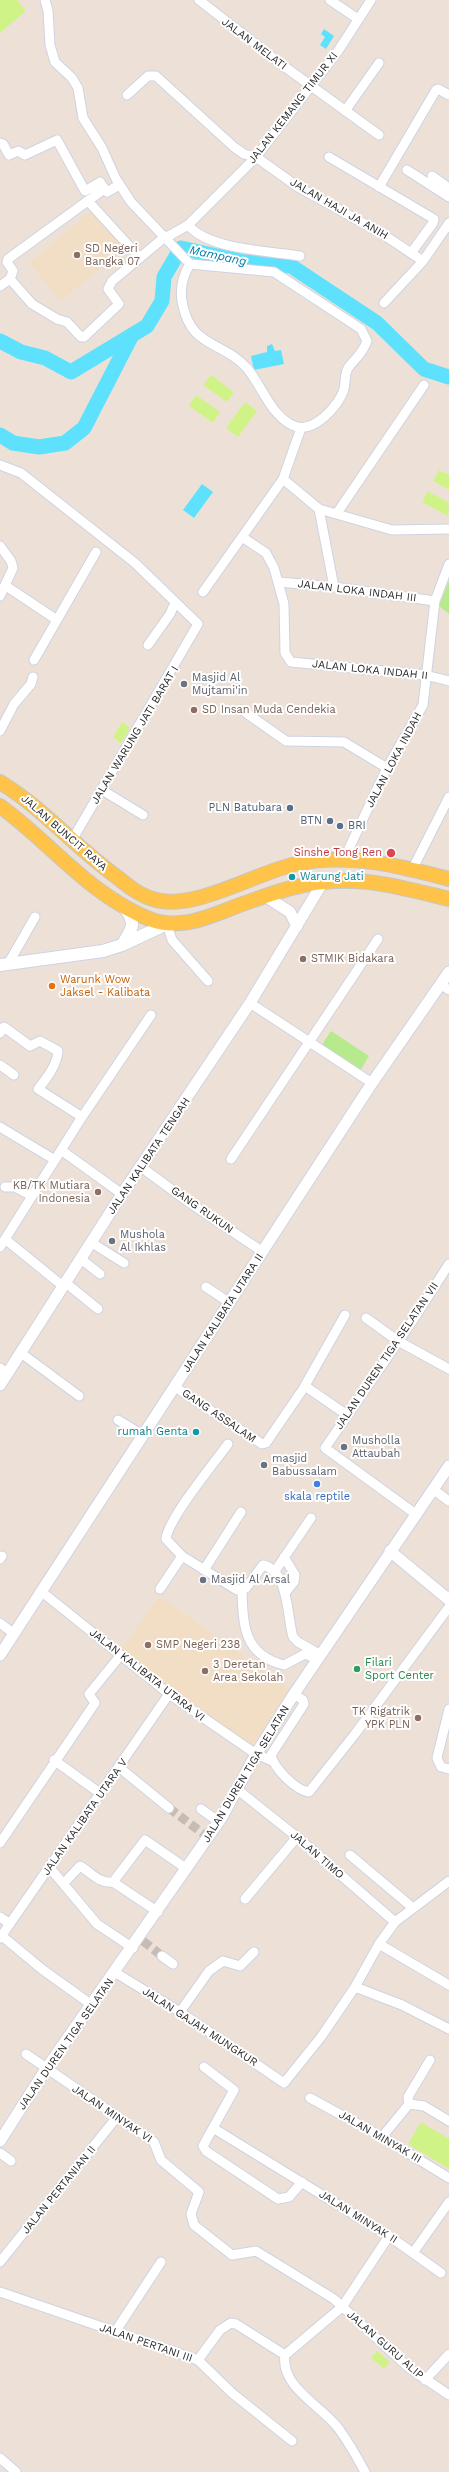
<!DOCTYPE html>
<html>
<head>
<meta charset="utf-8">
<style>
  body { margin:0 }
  canvas { display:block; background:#ede1d7 }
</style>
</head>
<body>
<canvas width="449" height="2472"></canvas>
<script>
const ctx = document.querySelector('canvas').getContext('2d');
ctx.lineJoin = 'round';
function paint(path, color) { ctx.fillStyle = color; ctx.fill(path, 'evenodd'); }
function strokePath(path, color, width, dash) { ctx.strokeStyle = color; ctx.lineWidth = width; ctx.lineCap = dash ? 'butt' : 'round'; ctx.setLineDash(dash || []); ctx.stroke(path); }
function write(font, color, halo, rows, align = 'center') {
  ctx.font = font + ' "Work Sans",sans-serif'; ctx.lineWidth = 4; ctx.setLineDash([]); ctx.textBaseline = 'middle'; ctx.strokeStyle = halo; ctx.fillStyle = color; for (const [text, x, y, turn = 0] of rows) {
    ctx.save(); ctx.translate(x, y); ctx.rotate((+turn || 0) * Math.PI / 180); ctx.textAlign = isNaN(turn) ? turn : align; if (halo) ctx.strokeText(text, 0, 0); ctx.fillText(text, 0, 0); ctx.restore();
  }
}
const education = new Path2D(`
  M93,209L124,248L61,301L29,263Z
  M159,1596L291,1690L252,1747L120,1651Z`);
const green = new Path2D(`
  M449,581V614L439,606Z
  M331,1031L369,1056L360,1071L321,1046Z`);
const pitch = new Path2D(`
  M0,0H17L26,11L0,33Z
  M211,375L234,392L227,402L203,385Z
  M196,395L220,412L213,423L189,406Z
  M245,402L257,411L238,437L226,428Z
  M439,470L449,475V490L433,481Z
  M428,491L449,503L448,516L422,502Z
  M122,722L130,728L121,743L113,737Z
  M421,2122L449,2139V2169L408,2144Z
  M377,2351L390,2362L384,2369L371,2358Z`);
const water = new Path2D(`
  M324,29L334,36L326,49L320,45L325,37L321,34Z
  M272,344L275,351L281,350L284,364L254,370L251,356L267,352V346Z
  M202,484L213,492L194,518L183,510Z`);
const river = new Path2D(`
  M0,341L21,352L45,358L71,372L147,326L162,301L164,277L181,248L244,262H262L291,266L377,323L424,369L449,377
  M0,435L13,443L39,447L65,443L84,428L132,335`);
const minorTunnel = new Path2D(`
  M169,1808L209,1838
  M143,1941L162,1956`);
const minor = new Path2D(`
  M45,0L48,11L50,45L55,62L72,78L78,88L83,118L102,148L116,179L131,202L190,264L274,272L361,329L367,341C362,355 356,357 348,368C344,375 346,382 344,389C339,406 312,436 292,425C270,414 262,386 247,368C222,340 190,349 182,301C180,288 183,275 190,264
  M199,0L285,67L379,135
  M330,0L358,19
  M127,95L148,76H156L234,147L244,154L256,157L298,187L381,233L423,261
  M345,111L379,63
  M0,143L3,144L9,155L18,151L25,155L57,140L85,191L100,182L107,192L119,185
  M329,157L434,219L433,223L414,249
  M407,170L449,197
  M432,176L449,188
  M379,187L436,90L438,89L449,95
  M88,201L140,258
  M188,225C209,250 269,251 300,256
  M167,237L188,225L256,157L338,51L371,0
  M10,279L13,271L7,262L8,259L104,189
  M0,286L10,279L32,304L57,319L67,322L81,337H84L119,304L108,289L112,281L166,236
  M384,303L423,261L449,223
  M0,465L21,473L135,563L198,624L71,842
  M283,479L319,509L392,530L449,529
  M319,509L334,587
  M337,513L424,385
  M242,537L266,553L274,568L284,604L285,653L291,662L425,675L449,681
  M0,546L11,561L13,568L0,596
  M279,582L334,587L435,601
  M6,586L57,620
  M203,592L283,479L301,428
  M148,645L170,614L175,603
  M34,660L96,552
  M242,710L286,741L344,742L387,768
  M0,731L14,704L31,684L33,677
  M102,790L143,815
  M344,859L387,768L423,705L435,601L449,564
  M412,870L449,797
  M167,924L172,940L208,981
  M8,964L35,917
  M441,985L449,990
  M250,1003L372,1083
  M0,1033L4,1027L30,1046L40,1041L58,1051C57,1065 47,1078 38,1089L82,1117
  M0,1065L14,1075
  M0,1127L55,1160
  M61,1150L122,1194
  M231,1159L378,939
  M141,1167L190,1203L263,1252
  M5,1187H15L32,1196
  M5,1239L64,1287
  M92,1243L124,1263
  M0,1247L80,1120L151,1015
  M81,1259L100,1274
  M66,1283L98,1309
  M206,1287L230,1303
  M366,1318L398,1341L449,1369
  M21,1353L79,1396
  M0,1368L7,1374
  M305,1386L347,1415
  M175,1387L262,1444L266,1443L303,1389L345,1315
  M118,1420L143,1435
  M228,1444C214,1463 168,1519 166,1539L182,1556L237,1590L246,1588L263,1565C289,1571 287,1617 293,1637L298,1642L319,1654
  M434,1490L449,1501
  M417,1515L325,1448L413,1320L449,1264
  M284,1557L295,1575L294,1582L285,1593
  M0,1559L2,1556
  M204,1570L241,1512
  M275,1571L311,1518
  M160,1589L182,1556
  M242,1590C243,1626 244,1655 284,1665L305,1654L314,1658
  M42,1592L169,1694L256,1754L272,1761
  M0,1623L14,1634
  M294,1694L303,1700L304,1704L271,1755C274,1768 295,1790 309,1792L355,1734L449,1607
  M449,1709L437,1758L441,1767L449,1769
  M54,1760L101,1794
  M120,1768L169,1808
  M238,1790L297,1837L395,1922
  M201,1809L219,1822
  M0,1843L95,1703L89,1694L120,1656
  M350,1855L413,1908
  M50,1868L97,1924L133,1948
  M113,1882L158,1912
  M64,1883L80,1866C91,1872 99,1884 113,1882L145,1840L187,1869
  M245,1899L297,1837
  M0,1917L10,1924
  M2,1936L43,1970L92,2005
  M0,1938L169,1694
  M379,1944L449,1985
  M162,1956L173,1964
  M116,1973L180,2012L284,2083L321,2037L355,1987L379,1944L395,1922L449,1881
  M355,1987L402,2005L449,2029
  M180,2012L209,1971L223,1961L240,1966L254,1952
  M26,2054L154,2142L161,2160L199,2192L191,2214L194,2225L232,2255L256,2251L334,2299L409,2368L449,2395
  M204,2067L234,2090L203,2146L206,2151L278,2199L289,2197L302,2182
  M310,2098L382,2137L449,2178
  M409,2104L408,2097L430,2060
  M213,2128L389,2236L441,2273
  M382,2137L409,2104L424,2106L449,2121
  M0,2153L11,2161
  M413,2253L449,2202
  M0,2262L117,2117
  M0,2292L198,2360L232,2393L292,2441
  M115,2332L161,2262
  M198,2360L220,2330L231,2323L236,2324L285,2355
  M425,2380L449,2354
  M0,2458L16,2472
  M365,2472C357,2457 349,2443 339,2429C322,2406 280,2387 285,2355L342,2307L389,2236`);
const tertiary = new Path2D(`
  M265,896L290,912L297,926
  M0,1385L122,1194L250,1003L323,882
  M390,1551L449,1600
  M0,1655L372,1083L449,972
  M0,2141L46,2069L222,1817L256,1754L294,1694L449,1466`);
const secondary = new Path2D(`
  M122,945C133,928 137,922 123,906
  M0,965L103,951L122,945L167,924`);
const primary = new Path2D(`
  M0,782C43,808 76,848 117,877C128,886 139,895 153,899C193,913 257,871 300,863C351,853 400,866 449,879
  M0,806C51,843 91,897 152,920C185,932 220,911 251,901C274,893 299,884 324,882C367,877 408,889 449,899`);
const markers = [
  [77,255,4,"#8d6e63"],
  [184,684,4,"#6b7280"],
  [194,710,4,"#8d6e63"],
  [290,808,4,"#5c6f8a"],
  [330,821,4,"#5c6f8a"],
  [340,826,4,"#5c6f8a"],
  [391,853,5,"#e0444e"],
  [292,877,4,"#0f9aa8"],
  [303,959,4,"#8d6e63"],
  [52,986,4,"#e8710a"],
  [98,1192,4,"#8d6e63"],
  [112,1241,4,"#6b7280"],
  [196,1432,4,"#0f9aa8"],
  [344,1447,4,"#6b7280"],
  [264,1465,4,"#6b7280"],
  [317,1484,4,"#3f7fe0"],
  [203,1580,4,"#6b7280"],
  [148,1645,4,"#8d6e63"],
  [357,1669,4,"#2e9e5b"],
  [205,1671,4,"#8d6e63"],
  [418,1718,4,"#8d6e63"]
];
const streetNames = [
  ["JALAN MELATI",254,44,37],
  ["JALAN KEMANG TIMUR XI",293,108,-52],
  ["JALAN HAJI JA ANIH",339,209,30],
  ["JALAN LOKA INDAH III",357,591,7],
  ["JALAN LOKA INDAH II",370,670,6],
  ["JALAN WARUNG JATI BARAT I",135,735,-59],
  ["JALAN LOKA INDAH",394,760,-62],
  ["JALAN BUNCIT RAYA",64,833,41],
  ["JALAN KALIBATA TENGAH",149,1156,-56],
  ["GANG RUKUN",202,1210,35],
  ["JALAN KALIBATA UTARA II",223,1313,-57],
  ["JALAN DUREN TIGA SELATAN VII",387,1356,-56],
  ["GANG ASSALAM",219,1416,34],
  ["JALAN KALIBATA UTARA VI",147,1675,38],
  ["JALAN DUREN TIGA SELATAN",246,1774,-59],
  ["JALAN KALIBATA UTARA V",85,1817,-55],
  ["JALAN TIMO",317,1855,41],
  ["JALAN GAJAH MUNGKUR",200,2027,33],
  ["JALAN DUREN TIGA SELATAN",66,2044,-55],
  ["JALAN MINYAK VI",112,2114,34],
  ["JALAN MINYAK III",380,2137,30],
  ["JALAN PERTANIAN II",59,2190,-51],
  ["JALAN MINYAK II",358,2217,32],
  ["JALAN PERTANI III",146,2343,19],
  ["JALAN GURU ALIP",385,2345,41]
];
const educationNames = [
  ["SD Negeri",85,249],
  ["Bangka 07",85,262],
  ["SD Insan Muda Cendekia",202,710],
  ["STMIK Bidakara",311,959],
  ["KB/TK Mutiara",90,1186,"right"],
  ["Indonesia",90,1199,"right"],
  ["SMP Negeri 238",156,1645],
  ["3 Deretan",213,1665],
  ["Area Sekolah",213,1678],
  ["TK Rigatrik",410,1712,"right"],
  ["YPK PLN",410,1725,"right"]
];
const worshipNames = [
  ["Masjid Al",192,678],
  ["Mujtami'in",192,691],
  ["Mushola",120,1235],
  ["Al Ikhlas",120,1248],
  ["Musholla",352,1441],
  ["Attaubah",352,1454],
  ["masjid",272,1459],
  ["Babussalam",272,1472],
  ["Masjid Al Arsal",211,1580]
];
const serviceNames = [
  ["PLN Batubara",282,808],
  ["BTN",322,821],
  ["BRI",348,826,"left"]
];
const healthNames = [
  ["Sinshe Tong Ren",382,853]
];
const cultureNames = [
  ["Warung Jati",300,877],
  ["rumah Genta",188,1432,"right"]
];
const foodNames = [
  ["Warunk Wow",60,980],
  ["Jaksel - Kalibata",60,993]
];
const shopNames = [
  ["skala reptile",317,1497]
];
const leisureNames = [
  ["Filari",365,1663],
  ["Sport Center",365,1676]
];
const waterNames = [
  ["Mampang",218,256,12]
];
paint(education, '#f1dec4');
paint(green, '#b6ea8d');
paint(pitch, '#d0f387');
paint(water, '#5de1fc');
strokePath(river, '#5de1fc', 15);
strokePath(minorTunnel, '#c6bcb4', 9, [9, 4.5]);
strokePath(minor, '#cdd3e3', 11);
strokePath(tertiary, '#cdd3e3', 13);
strokePath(secondary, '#cdd3e3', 14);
strokePath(primary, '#c7c7c7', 16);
strokePath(minor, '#fff', 9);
strokePath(tertiary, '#fff', 11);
strokePath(secondary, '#fff', 12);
strokePath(primary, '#ffc34a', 14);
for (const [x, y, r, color] of markers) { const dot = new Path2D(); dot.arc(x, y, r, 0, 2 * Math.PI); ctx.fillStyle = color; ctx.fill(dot); strokePath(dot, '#fff', 1.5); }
write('11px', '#282828', '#fff', streetNames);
write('11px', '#785e54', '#fff', educationNames, 'left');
write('11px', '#5b616d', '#fff', worshipNames, 'left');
write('11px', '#4e5e75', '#fff', serviceNames, 'right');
write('11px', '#be3a42', '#fff', healthNames, 'right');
write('11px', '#0d838f', '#fff', cultureNames, 'left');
write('11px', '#c56008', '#fff', foodNames, 'left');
write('11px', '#366cbe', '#fff', shopNames);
write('11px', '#27864d', '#fff', leisureNames, 'left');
write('italic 12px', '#007ca4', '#fff', waterNames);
</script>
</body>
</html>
